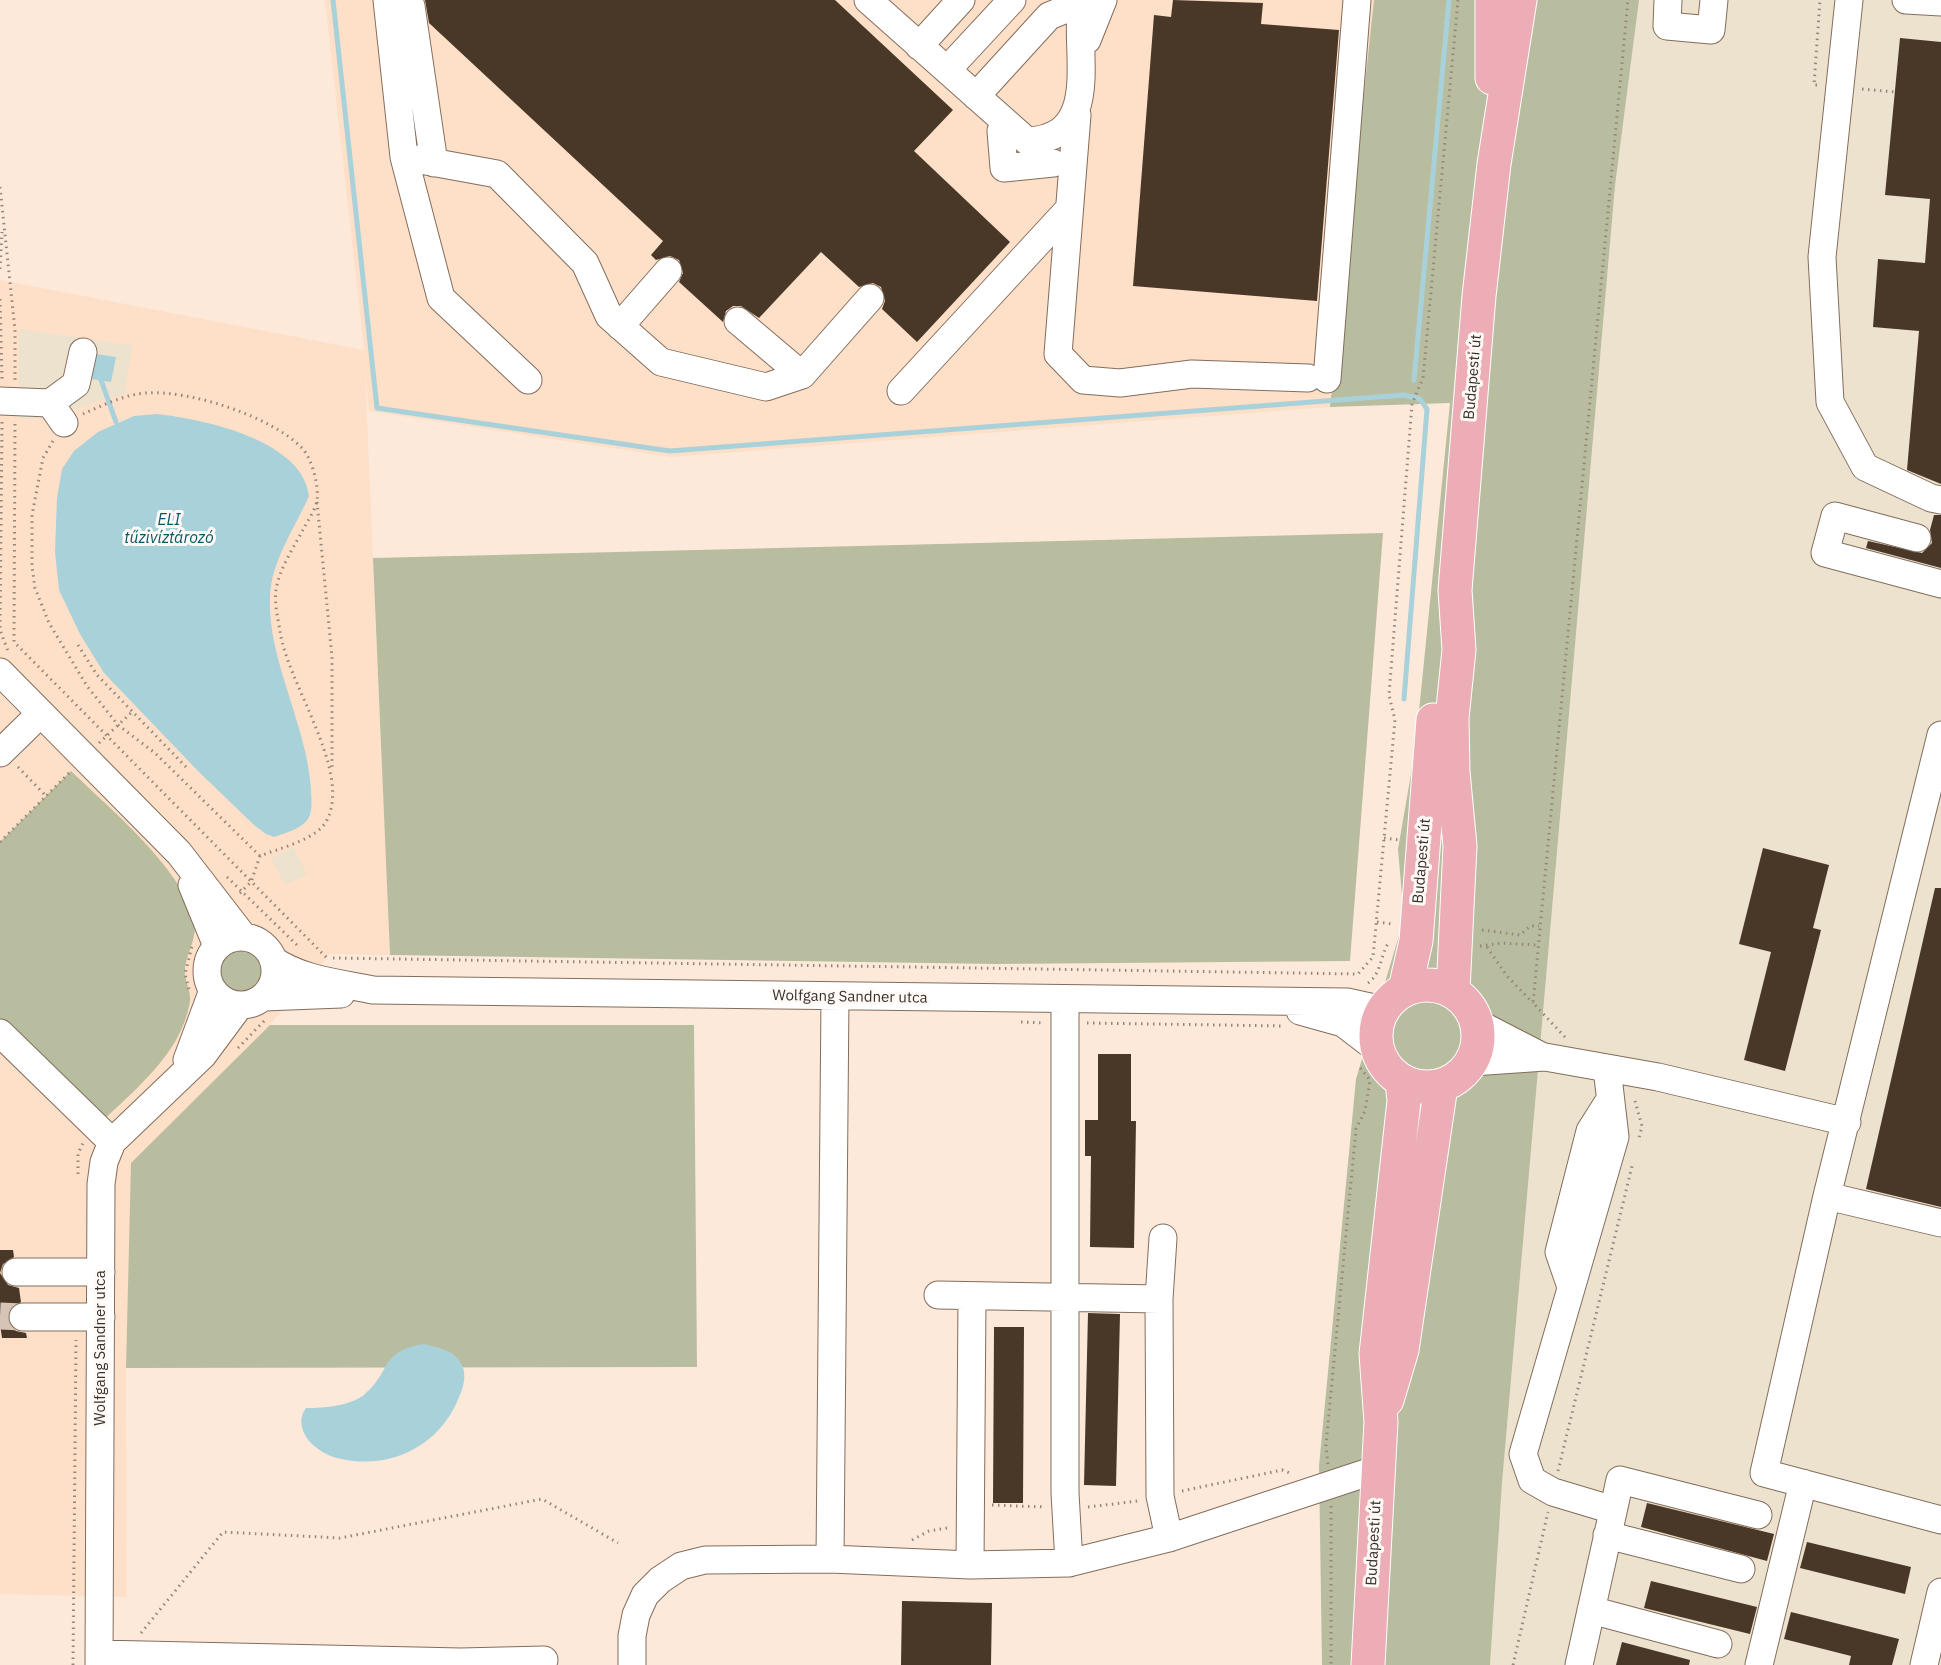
<!DOCTYPE html>
<html>
<head>
<meta charset="utf-8">
<style>
  body { margin:0 }
  canvas { display:block; background:#fde9da }
</style>
</head>
<body>
<canvas width="1941" height="1665"></canvas>
<script>
const ctx = document.querySelector('canvas').getContext('2d');
ctx.lineJoin = 'round';
function paint(path, color) { ctx.fillStyle = color; ctx.fill(path, 'evenodd'); }
function strokePath(path, color, width, dash) { ctx.strokeStyle = color; ctx.lineWidth = width; ctx.lineCap = dash ? 'butt' : 'round'; ctx.setLineDash(dash || []); ctx.stroke(path); }
function write(font, color, halo, rows, align = 'center') {
  ctx.font = font + ' "IBM Plex Sans",sans-serif'; ctx.lineWidth = 6; ctx.setLineDash([]); ctx.textBaseline = 'middle'; ctx.strokeStyle = halo; ctx.fillStyle = color; for (const [text, x, y, turn = 0] of rows) {
    ctx.save(); ctx.translate(x, y); ctx.rotate((+turn || 0) * Math.PI / 180); ctx.textAlign = isNaN(turn) ? turn : align; if (halo) ctx.strokeText(text, 0, 0); ctx.fillText(text, 0, 0); ctx.restore();
  }
}
const built = new Path2D(`
  M325,0H1374L1330,407L671,457L369,411L365,371L390,955L330,954L270,1025L132,1163L126,1368L127,1597L0,1594V280L364,350Z`);
const industrial = new Path2D(`
  M1639,0H1941V1665H1490L1502,1483L1615,186Z
  M19,329L132,345L125,394L97,401L49,419H18Z
  M293,847L307,875L285,885L271,858Z`);
const green = new Path2D(`
  M1374,0H1639L1615,186L1502,1483L1490,1665H1322L1319,1466L1356,1079L1404,919L1398,849L1415,751L1450,403L1330,407Z
  M1383,533L1350,961L996,964L390,955L373,558Z
  M71,771C108,807 185,871 194,921C198,941 184,955 185,974C186,983 191,992 190,1001C182,1054 132,1092 96,1127L0,1033V842Z
  M219 972a21 21 0 1 1 42 0a21 21 0 1 1-42 0Z
  M270,1025H694L697,1367L126,1368L131,1163Z`);
const water = new Path2D(`
  M96,354L116,357L111,382L91,379Z
  M157,414C203,419 303,440 309,496C295,528 271,561 270,597C267,659 307,725 311,789C311,798 313,809 309,817C304,828 286,833 274,837L266,834L254,825L197,770L104,673L80,634L59,590L55,552L57,498L62,469L74,451L98,432L134,416Z
  M423,1344C435,1347 451,1349 459,1360C467,1371 465,1383 460,1395C443,1440 401,1466 353,1461C335,1459 321,1454 309,1441C301,1431 298,1418 306,1408C324,1408 351,1406 365,1394C392,1371 379,1352 423,1344Z`);
const stream = new Path2D(`
  M333,0L377,408L670,451L1404,395L1420,399L1427,409L1404,699
  M101,380L116,422
  M1414,380L1449,0`);
const building = new Path2D(`
  M425,0H835L953,110L914,151L1010,242L917,342L882,309L885,301L881,287L873,283L859,287L821,252L759,318L741,306H733L726,311L723,322L679,282L683,273L679,260L670,256L656,260L651,255L663,241L429,23Z
  M1173,0L1263,3L1261,24L1339,30L1317,301L1133,286L1154,15L1171,17Z
  M1900,38L1941,42V484L1907,470L1919,331L1873,327L1878,259L1925,263L1930,199L1885,195Z
  M1934,515H1941V568L1866,548L1868,541L1922,553L1932,543L1930,530Z
  M1763,848L1829,865L1813,928L1821,930L1785,1071L1744,1060L1771,952L1739,944Z
  M1935,888H1941V1207L1866,1189Z
  M1098,1054H1131V1121H1136L1134,1248L1090,1247L1091,1156H1085V1120H1098Z
  M0,1250H13L14,1257L3,1264L0,1273L8,1285L19,1288L21,1302L9,1310V1324L16,1331L26,1333L27,1338H2L0,1324Z
  M1088,1313L1120,1314L1116,1486L1084,1485Z
  M994,1327H1024L1023,1503H993Z
  M1647,1503L1774,1534L1767,1561L1641,1527Z
  M1807,1542L1911,1567L1905,1594L1800,1568Z
  M1651,1581L1757,1607L1750,1634L1644,1608Z
  M902,1601L992,1603L991,1665H901Z
  M1791,1612L1899,1639L1892,1665H1849L1851,1656L1784,1639Z
  M1622,1642L1690,1660L1689,1665H1616Z`);
const minorTunnel = new Path2D(`
  M0,1316L23,1317`);
const path = new Path2D(`
  M1817,85H1814L1820,0
  M1862,89L1895,92
  M0,187L15,330V381
  M0,269L2,232
  M0,299L2,379
  M83,414C103,405 126,394 147,393C191,390 272,417 302,448C312,459 319,485 317,500C316,509 308,520 304,528C294,547 279,569 276,590C274,602 278,619 280,631C287,683 352,771 327,820C317,840 279,848 260,856L251,882L238,895
  M2,422L0,630L8,651
  M15,424L14,642L327,958
  M53,441L43,458L32,515V566L35,588L49,623L87,686L118,725L155,753L260,856
  M317,502L332,657V771
  M78,645L97,675L187,768
  M99,743L132,712
  M18,767L46,796
  M1384,838L1400,840
  M0,842L69,773
  M227,877L300,948
  M1377,922L1393,924
  M1482,930L1520,935L1530,926H1539
  M1480,946L1502,943L1537,945
  M1487,947L1507,976L1533,1003
  M333,958L1358,974L1373,957L1395,720L1389,695L1412,404L1423,378L1458,0
  M1368,983C1382,973 1380,955 1389,942
  M189,989L185,974L192,946
  M1021,1022L1044,1023
  M1087,1023L1284,1026
  M1565,1037L1533,1003L1628,0
  M238,1048L265,1020
  M1635,1101L1642,1126L1639,1138
  M78,1174V1154L83,1143
  M1328,1464L1326,1445L1356,1129L1365,1111L1370,1080L1358,1065
  M1558,1471L1633,1162
  M1182,1491L1282,1470L1292,1474
  M992,1505L1045,1507
  M1331,1506V1665
  M1088,1507L1138,1501
  M912,1540L929,1531L947,1528
  M141,1633L223,1532L340,1538L542,1499L618,1543
  M73,1665L76,1340
  M1513,1665L1548,1512`);
const minor = new Path2D(`
  M387,0L404,157L441,298L528,380
  M868,0L1027,141C1105,138 1073,50 1082,0
  M1668,0L1667,26L1711,30L1714,0
  M1849,0L1822,257L1830,402L1865,467L1931,498L1941,500
  M1906,0L1941,2
  M411,6L434,163
  M1087,40L1103,0
  M919,46L961,0
  M947,70L1012,0
  M976,96L1049,16L1081,3
  M1077,115L1058,354L1083,380L1120,383L1192,374L1308,378
  M1007,124L1001,131L1004,168L1053,163
  M404,157L497,174L585,263L609,316L661,362L766,387L802,375L870,298
  M738,321L802,375
  M620,326L668,271
  M1327,379L1357,0
  M901,391L1069,209
  M0,401L50,403L64,423
  M50,403L76,384L83,352
  M1917,538L1835,516L1825,553L1941,584
  M0,672L179,853L243,936
  M1941,735L1827,1196L1764,1473L1941,1520
  M0,753L40,714
  M192,885L217,946
  M207 971a34 34 0 1 1 68 0a34 34 0 1 1-68 0Z
  M273,960C302,980 340,983 373,990L1347,1002L1383,1010
  M264,997L341,994
  M1065,1000V1493L1069,1563
  M1300,1011L1343,1023L1377,1049
  M1477,1023L1543,1057
  M0,1033L112,1142
  M187,1060L213,990
  M1472,1062L1545,1057L1658,1077L1847,1122
  M1607,1068L1615,1137L1523,1454L1532,1480L1553,1492L1613,1510
  M1827,1196L1941,1223
  M1163,1238L1159,1299L1160,1496L1169,1538
  M16,1272H101
  M1571,1287L1559,1252L1590,1131L1609,1101
  M938,1295L1159,1299
  M23,1317H101
  M1607,1535L1741,1569
  M830,1559L835,997
  M970,1565L972,1297
  M1591,1610L1718,1644
  M99,1654L461,1662L544,1660
  M99,1665L101,1184L104,1162L112,1142L203,1055L240,1005
  M632,1665V1636L636,1615L645,1595L660,1580L681,1566L705,1560L830,1559L970,1565L1069,1563L1169,1538L1378,1469
  M1579,1665L1620,1480L1758,1515
  M1759,1665L1803,1483
  M1924,1665L1941,1592`);
const major = new Path2D(`
  M1492,0V78
  M1376 1036a51 51 0 1 1 102 0a51 51 0 1 1-102 0Z
  M1405,989L1416,941L1433,720
  M1453,991L1460,846L1453,772L1452,718L1459,650L1455,590L1479,296L1494,164L1520,0
  M1387,1400L1402,1350L1441,1086
  M1368,1665L1381,1422L1376,1354L1404,1101L1402,1081`);
const streetNames = [
  ["Budapesti út",1473,377,-85],
  ["Budapesti út",1422,861,-85],
  ["Wolfgang Sandner utca",850,997,1],
  ["Wolfgang Sandner utca",101,1348,-90],
  ["Budapesti út",1374,1543,-87]
];
const waterNames = [
  ["ELI",169,520],
  ["tűzivíztározó",169,538]
];
paint(built, '#fedfc7');
paint(industrial, '#ede2ce');
paint(green, '#b9bd9f');
paint(water, '#a9d1da');
strokePath(stream, '#a9d1da', 5);
paint(building, '#493727');
strokePath(minorTunnel, '#d6c4b6', 27, [27, 14]);
strokePath(minor, '#836d5d', 29);
strokePath(major, '#fff', 35);
strokePath(path, '#94867b', 3, [1.5, 4.5]);
strokePath(minor, '#fff', 27);
strokePath(major, '#ecadb7', 33);
write('15px', '#382f28', '#fffaf6', streetNames);
write('italic 16px', '#025866', '#fffaf6', waterNames);
</script>
</body>
</html>
